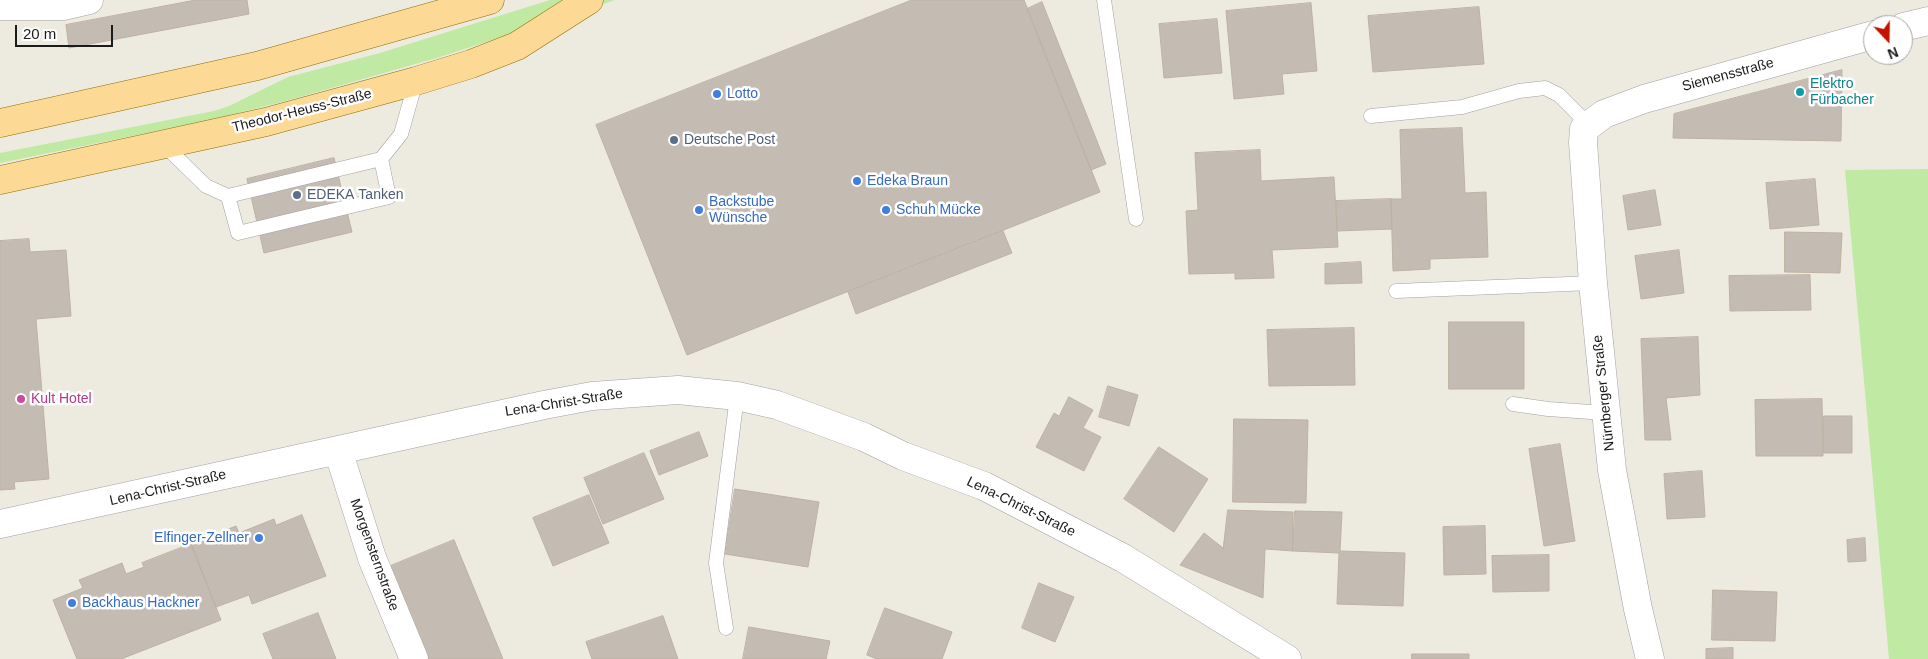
<!DOCTYPE html>
<html>
<head>
<meta charset="utf-8">
<style>
  body { margin:0 }
  #map { position:relative; width:1928px; height:659px; overflow:hidden; background:#edeae0; font-family:Arial,sans-serif }
  canvas { display:block }
  .north { position:absolute; left:1863px; top:15px; width:50px; height:50px; box-sizing:border-box; background:#fff; border:1px solid #a4a4a4; border-radius:50%; rotate:159deg; font-size:14px; font-weight:700; line-height:20px; text-align:center; color:#1b1b1b }
  .north::after { content:''; display:block; margin:auto; width:18px; height:22px; background:#c51200; clip-path:polygon(50% 0,100% 100%,50% 72%,0 100%) }
  .scale { position:absolute; left:15px; top:25px; width:98px; height:22px; box-sizing:border-box; border:2px solid #1b1b1b; border-top:0; padding-left:6px; font-size:15px; line-height:18px; white-space:nowrap; color:#1b1b1b; -webkit-text-stroke:4px #fff; paint-order:stroke }
</style>
</head>
<body>
<div id="map">
<canvas width="1928" height="659"></canvas>
<div class="north">N</div>
<div class="scale">20 m</div>
</div>
<script>
const ctx = document.querySelector('canvas').getContext('2d');
ctx.lineJoin = 'round';
function paint(path, color) { ctx.fillStyle = color; ctx.fill(path, 'evenodd'); }
function strokePath(path, color, width, dash) { ctx.strokeStyle = color; ctx.lineWidth = width; ctx.lineCap = dash ? 'butt' : 'round'; ctx.setLineDash(dash || []); ctx.stroke(path); }
function write(font, color, halo, rows, align = 'center') {
  ctx.font = font + ' Arial,sans-serif'; ctx.lineWidth = 5; ctx.setLineDash([]); ctx.textBaseline = 'middle'; ctx.strokeStyle = halo; ctx.fillStyle = color; for (const [text, x, y, turn = 0] of rows) {
    ctx.save(); ctx.translate(x, y); ctx.rotate((+turn || 0) * Math.PI / 180); ctx.textAlign = isNaN(turn) ? turn : align; if (halo) ctx.strokeText(text, 0, 0); ctx.fillText(text, 0, 0); ctx.restore();
  }
}
const grass = new Path2D(`
  M550,0H615L440,57L293,99L215,119L0,163V153L214,111L229,106L288,77L380,53Z
  M1928,169V659H1889L1845,170Z`);
const building = new Path2D(`
  M196,0H247L249,14L69,48L66,25Z
  M912,0H1024L1100,192L687,355L596,125Z
  M1042,2L1106,164L1091,170L1027,9Z
  M1311,3L1317,71L1282,74L1284,94L1234,99L1226,11Z
  M1479,7L1484,64L1373,72L1368,16Z
  M1217,19L1222,73L1164,78L1159,24Z
  M1842,70L1841,141L1673,138L1674,114Z
  M1462,128L1465,193L1486,192L1488,257L1430,259V269L1393,271L1391,199H1402L1400,130Z
  M1260,150L1261,181L1334,177L1338,247L1272,250L1274,278L1235,279V273L1189,274L1186,211L1198,210L1195,153Z
  M334,158L352,232L264,253L247,179Z
  M1815,179L1819,225L1770,229L1766,183Z
  M1655,190L1661,225L1628,230L1623,196Z
  M1391,199L1392,229L1337,231L1336,201Z
  M1003,231L1012,253L856,314L848,292Z
  M1785,232L1842,233L1840,273L1785,272Z
  M29,239L30,252L66,250L71,316L36,319L49,479L14,482L15,489L0,490V241Z
  M1679,250L1684,293L1641,299L1635,256Z
  M1361,262L1362,283L1325,284V264Z
  M1810,275L1811,310L1730,311L1729,276Z
  M1449,322H1524V389H1449Z
  M1354,328L1355,385L1269,386L1267,330Z
  M1698,337L1700,395L1666,398L1671,440H1645L1641,339Z
  M1108,386L1138,395L1129,426L1099,417Z
  M1069,397L1093,410L1083,428L1101,437L1084,471L1036,447L1054,413L1059,416Z
  M1822,399L1823,456H1756L1755,400Z
  M1824,416H1852V453H1824Z
  M1234,419L1308,420L1306,503L1233,502Z
  M699,432L708,456L659,475L650,451Z
  M1560,444L1575,541L1544,546L1529,449Z
  M1159,447L1208,479L1174,532L1124,499Z
  M644,453L664,499L603,524L584,478Z
  M1702,471L1705,517L1667,519L1664,474Z
  M735,489L819,502L808,567L725,554Z
  M589,495L609,543L553,566L533,518Z
  M1228,510L1293,512V551L1265,549L1263,598L1180,565L1204,533L1223,548Z
  M1295,511L1342,512L1340,551L1405,553L1403,606L1337,604L1339,553L1293,551Z
  M302,515L326,576L252,604L249,595L216,607L191,544L236,526L239,533L274,519L276,525Z
  M1485,526L1486,574L1444,575L1443,527Z
  M1865,538L1866,561L1848,562L1847,540Z
  M454,540L503,659H426L388,567Z
  M191,544L221,620L121,659H77L53,600L83,588L79,580L122,563L126,574L144,567L142,563Z
  M1549,555V591L1493,592L1492,556Z
  M1039,583L1074,597L1055,642L1022,628Z
  M1713,590L1777,592L1775,641L1712,640Z
  M885,608L952,632L942,659H877L867,655Z
  M318,613L336,659H273L263,634Z
  M663,616L678,659H592L586,642Z
  M749,627L830,641L826,659H743Z
  M1733,648V659H1706V649Z
  M1412,654H1469V659H1412Z`);
const lane = new Path2D(`
  M1104,0L1136,219
  M1371,116L1462,107L1519,91L1545,88L1559,95L1588,124
  M164,145L206,186L228,196L381,159L401,134L416,81
  M228,196L238,233L389,197L381,159
  M1396,291L1593,283
  M1513,404L1548,409L1605,413
  M726,628L716,563L737,396`);
const street = new Path2D(`
  M0,6H63L89,0
  M1903,27L1928,21
  M338,450L372,558L414,659
  M0,524L544,405L592,396L678,390L737,396L777,405L864,437L903,456L984,486L1123,558L1287,659
  M1650,659L1638,609L1612,470L1593,283L1583,142L1584,129L1604,114L1644,99L1873,35`);
const primary = new Path2D(`
  M0,123L257,66L490,0
  M0,180L266,122L416,81L471,64L517,46L589,0`);
const markers = [
  [1800,92,5,"#0f9aa8"],
  [717,94,5,"#3f7fe0"],
  [674,140,5,"#5c6f8a"],
  [857,181,5,"#3f7fe0"],
  [297,195,5,"#5c6f8a"],
  [699,210,5,"#3f7fe0"],
  [886,210,5,"#3f7fe0"],
  [21,399,5,"#d1479c"],
  [259,538,5,"#3f7fe0"],
  [72,603,5,"#3f7fe0"]
];
const streetNames = [
  ["Siemensstraße",1728,75,-15],
  ["Theodor-Heuss-Straße",302,111,-14],
  ["Nürnberger Straße",1604,393,-96],
  ["Lena-Christ-Straße",564,403,-9],
  ["Lena-Christ-Straße",168,488,-13],
  ["Lena-Christ-Straße",1021,507,26],
  ["Morgensternstraße",374,555,70]
];
const cultureNames = [
  ["Elektro",1810,84],
  ["Fürbacher",1810,100]
];
const shopNames = [
  ["Lotto",727,94],
  ["Edeka Braun",867,181],
  ["Backstube",709,202],
  ["Wünsche",709,218],
  ["Schuh Mücke",896,210],
  ["Elfinger-Zellner",249,538,"right"],
  ["Backhaus Hackner",82,603]
];
const serviceNames = [
  ["Deutsche Post",684,140],
  ["EDEKA Tanken",307,195]
];
const hotelNames = [
  ["Kult Hotel",31,399]
];
paint(grass, '#c0e9a4');
paint(building, '#c4bcb3');
strokePath(building, '#beb1a2', 1);
strokePath(lane, '#a2a2a2', 15);
strokePath(street, '#a2a2a2', 29);
strokePath(primary, '#916e00', 29);
strokePath(lane, '#fff', 14);
strokePath(street, '#fff', 28);
strokePath(primary, '#fcd995', 28);
for (const [x, y, r, color] of markers) { const dot = new Path2D(); dot.arc(x, y, r, 0, 2 * Math.PI); ctx.fillStyle = color; ctx.fill(dot); strokePath(dot, '#fff', 2); }
write('14px', '#1b1b1b', '#fff', streetNames);
write('14px', '#0d838f', '#fff', cultureNames, 'left');
write('14px', '#366cbe', '#fff', shopNames, 'left');
write('14px', '#4e5e75', '#fff', serviceNames, 'left');
write('14px', '#b23c85', '#fff', hotelNames, 'left');
</script>
</body>
</html>
